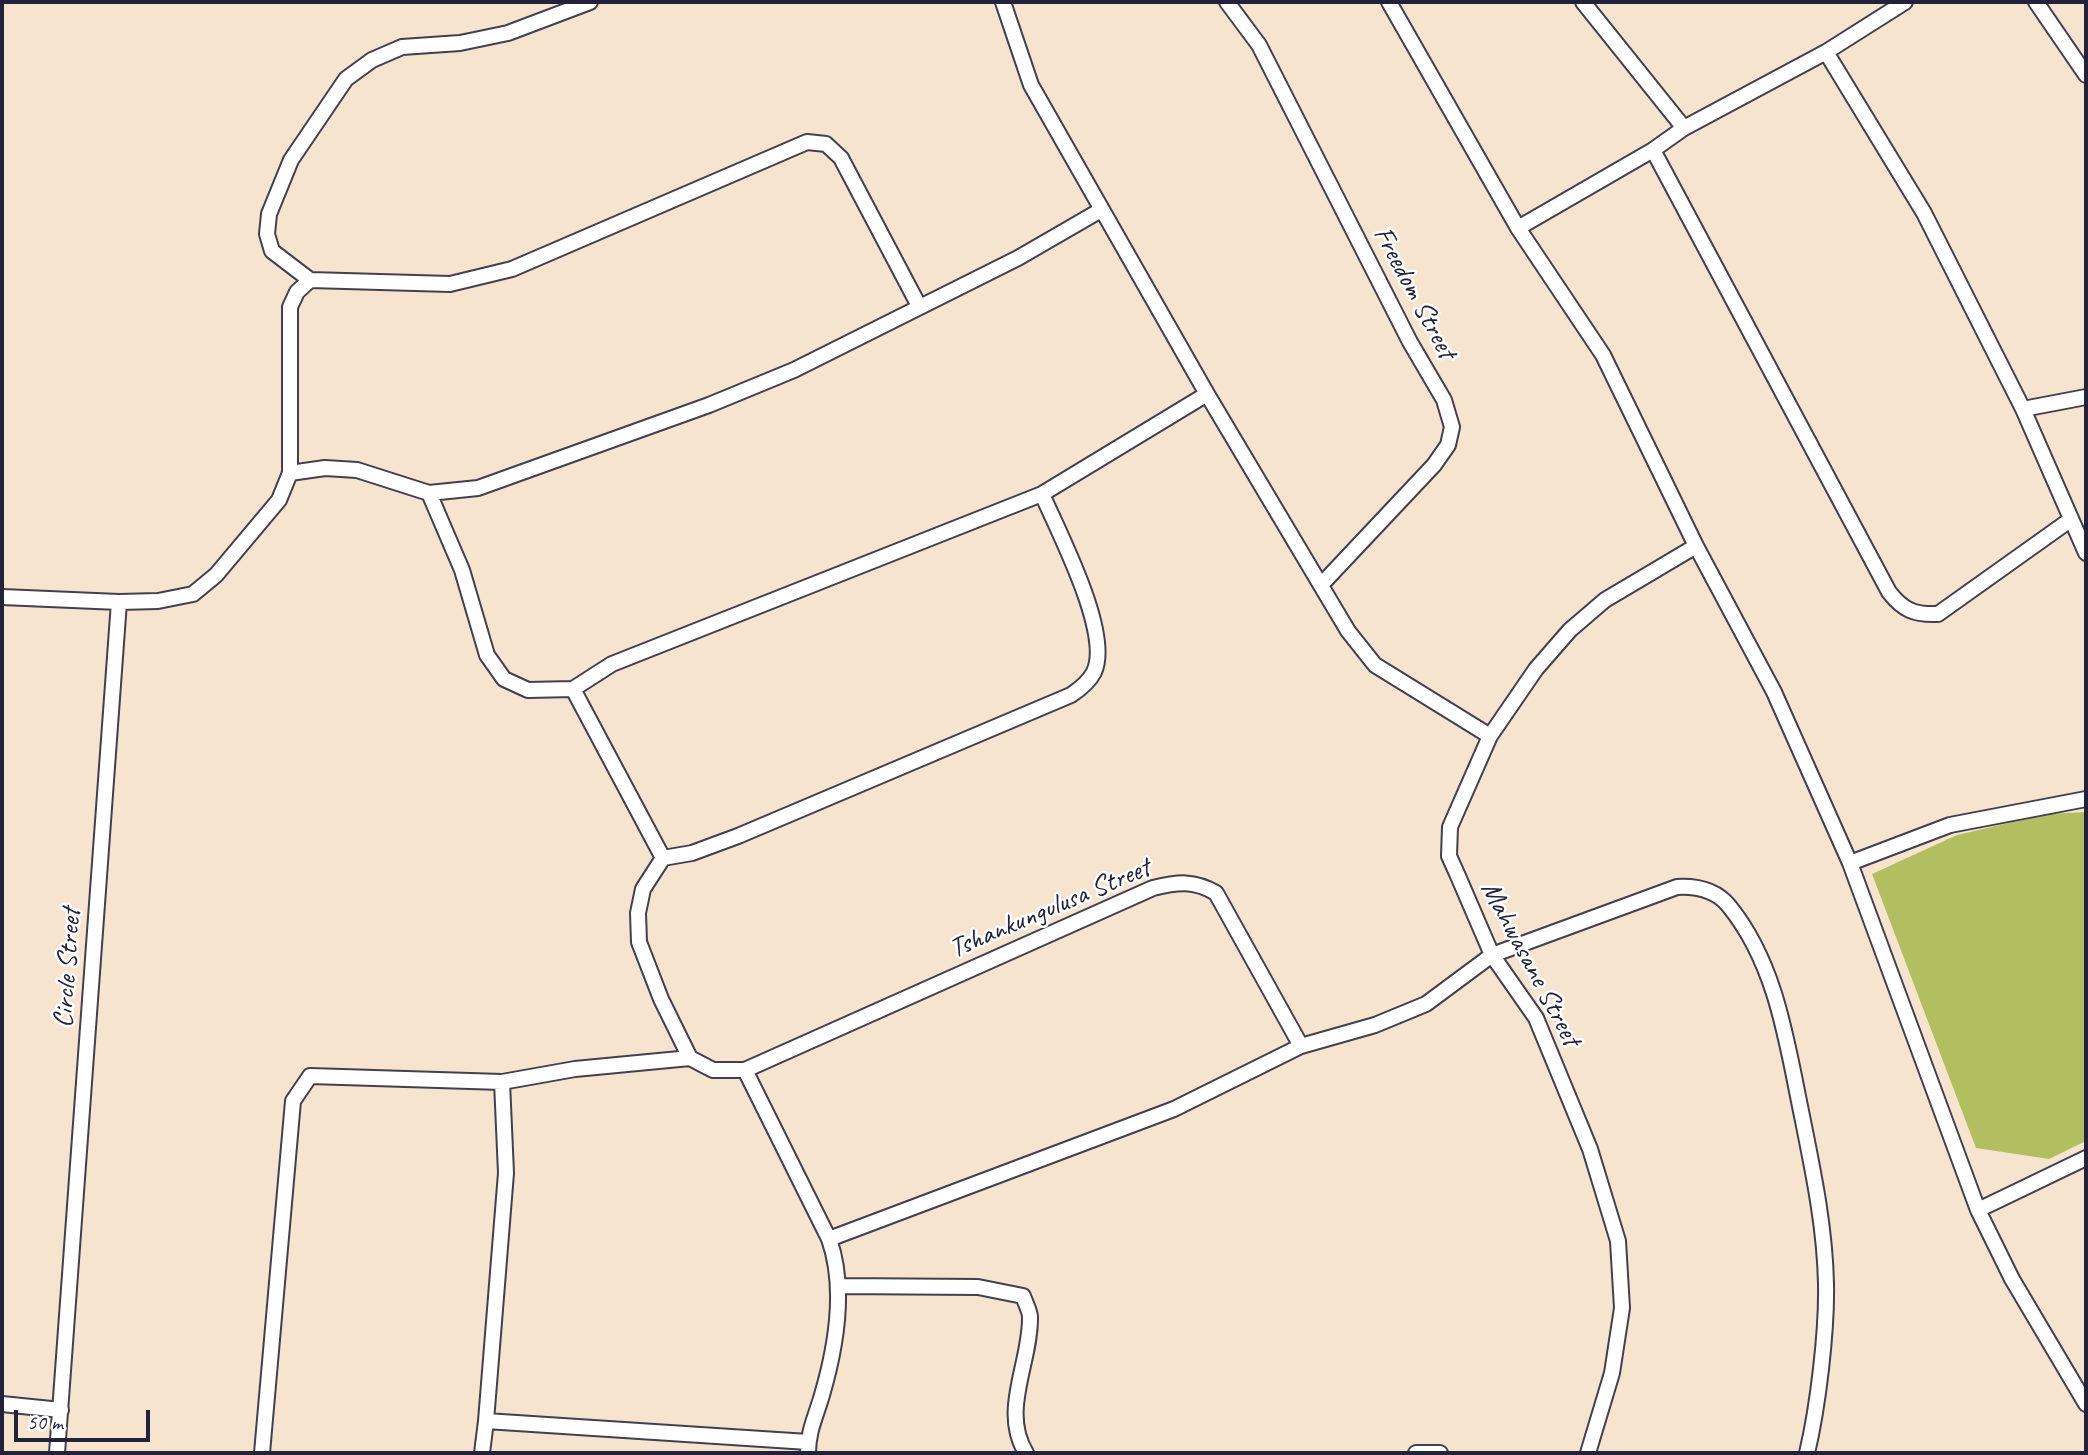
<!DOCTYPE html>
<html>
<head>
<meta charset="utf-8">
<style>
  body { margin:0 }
  #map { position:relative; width:2088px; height:1455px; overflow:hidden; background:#f7e4ce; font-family:Caveat,sans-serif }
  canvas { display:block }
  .frame { position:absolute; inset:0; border:4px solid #22223b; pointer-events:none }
  .scale { position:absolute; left:14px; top:1410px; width:136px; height:32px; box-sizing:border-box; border:4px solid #22223b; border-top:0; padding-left:9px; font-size:21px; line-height:24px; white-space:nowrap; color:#22223b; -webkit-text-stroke:5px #fff; paint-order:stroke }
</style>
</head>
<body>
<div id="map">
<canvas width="2088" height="1455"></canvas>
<div class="frame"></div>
<div class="scale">50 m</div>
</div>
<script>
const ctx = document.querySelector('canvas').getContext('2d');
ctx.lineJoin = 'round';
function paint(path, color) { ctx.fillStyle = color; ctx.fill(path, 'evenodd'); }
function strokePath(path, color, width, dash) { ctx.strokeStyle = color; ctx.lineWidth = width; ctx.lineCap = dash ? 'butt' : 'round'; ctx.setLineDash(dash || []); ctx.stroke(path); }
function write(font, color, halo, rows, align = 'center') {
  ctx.font = font + ' Caveat,sans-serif'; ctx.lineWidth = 5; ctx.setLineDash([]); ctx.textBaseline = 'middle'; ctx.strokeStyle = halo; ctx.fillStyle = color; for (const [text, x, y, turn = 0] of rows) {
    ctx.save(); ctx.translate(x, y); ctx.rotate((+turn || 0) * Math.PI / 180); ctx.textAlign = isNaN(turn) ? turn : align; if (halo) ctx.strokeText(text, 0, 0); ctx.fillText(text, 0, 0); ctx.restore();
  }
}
const green = new Path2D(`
  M2086,812V1141L2049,1159L1976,1148L1872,874L1957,835L2047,814Z`);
const minor = new Path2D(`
  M590,2L508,33L460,43L402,47L372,60L346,79L291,160L269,214L267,234L272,251L310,280L450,284L512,269L807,142L826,144L841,158L919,306
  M1003,2L1031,85L1207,394L1348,631L1375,665L1490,736
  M1227,2L1259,45L1410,342L1444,400L1452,427L1448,445L1434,465L1321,585
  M1389,2L1518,228L1603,355L1696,546L1774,692L1850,863L1978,1210L2012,1279L2086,1404
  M1583,2L1684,128
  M2036,2L2086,75
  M1826,52L1924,213L2023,409L2086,553
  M1653,150L1889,592C1903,610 1914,615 1938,614L2070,520
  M1518,228L1653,150L1684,128L1826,52L1905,2
  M2023,409L2086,397
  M290,473L325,468L357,470L429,493L478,488L709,405L794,370L1018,258L1101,210
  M429,493L462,570L487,655L504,679L528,690L573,689L612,664L1042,494L1207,394
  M2,597L119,602L57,1453
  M119,602L158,601L193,594L216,575L279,500L290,473V307L297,292L310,280
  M573,689L663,858
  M1850,863L1950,825L2086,799
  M745,1070L1153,888C1178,882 1194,880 1216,893L1301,1046
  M502,1082L575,1069L690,1058
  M1978,1210L2086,1158
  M829,1239L1174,1109L1301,1046L1375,1025L1426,1004L1492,955L1677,887C1696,886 1716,890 1729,906C1777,965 1787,1044 1802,1116C1813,1171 1825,1227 1826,1284C1827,1331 1818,1407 1807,1453
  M839,1286L978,1287L1023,1296C1025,1302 1030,1311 1030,1317C1031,1362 1000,1411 1026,1453
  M2,1404L61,1410
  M262,1453L293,1101L310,1076L502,1082L506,1173L486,1421
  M482,1453L486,1421L808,1442
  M808,1453C808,1431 816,1416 822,1395C836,1347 846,1287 829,1239L745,1070H713L690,1058L661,999L639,942L638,913L643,889L663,858L692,853L738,836L1071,695C1080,689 1089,682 1094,672C1112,634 1059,533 1042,494
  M1416,1453H1440
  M1588,1453L1612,1373L1622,1308L1618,1241L1590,1149L1536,1018L1492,955L1458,876L1449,856L1450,827L1490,736L1536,669L1570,630L1605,600L1696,546`);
const streetNames = [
  ["Freedom Street",1414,293,62],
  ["Tshankungulusa Street",1050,909,-23],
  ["Mahwasane Street",1530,964,62],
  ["Circle Street",68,968,-86]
];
paint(green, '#b1bf61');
strokePath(minor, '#423f51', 18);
strokePath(minor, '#fff', 14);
write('28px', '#22223b', '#fff', streetNames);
</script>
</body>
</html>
